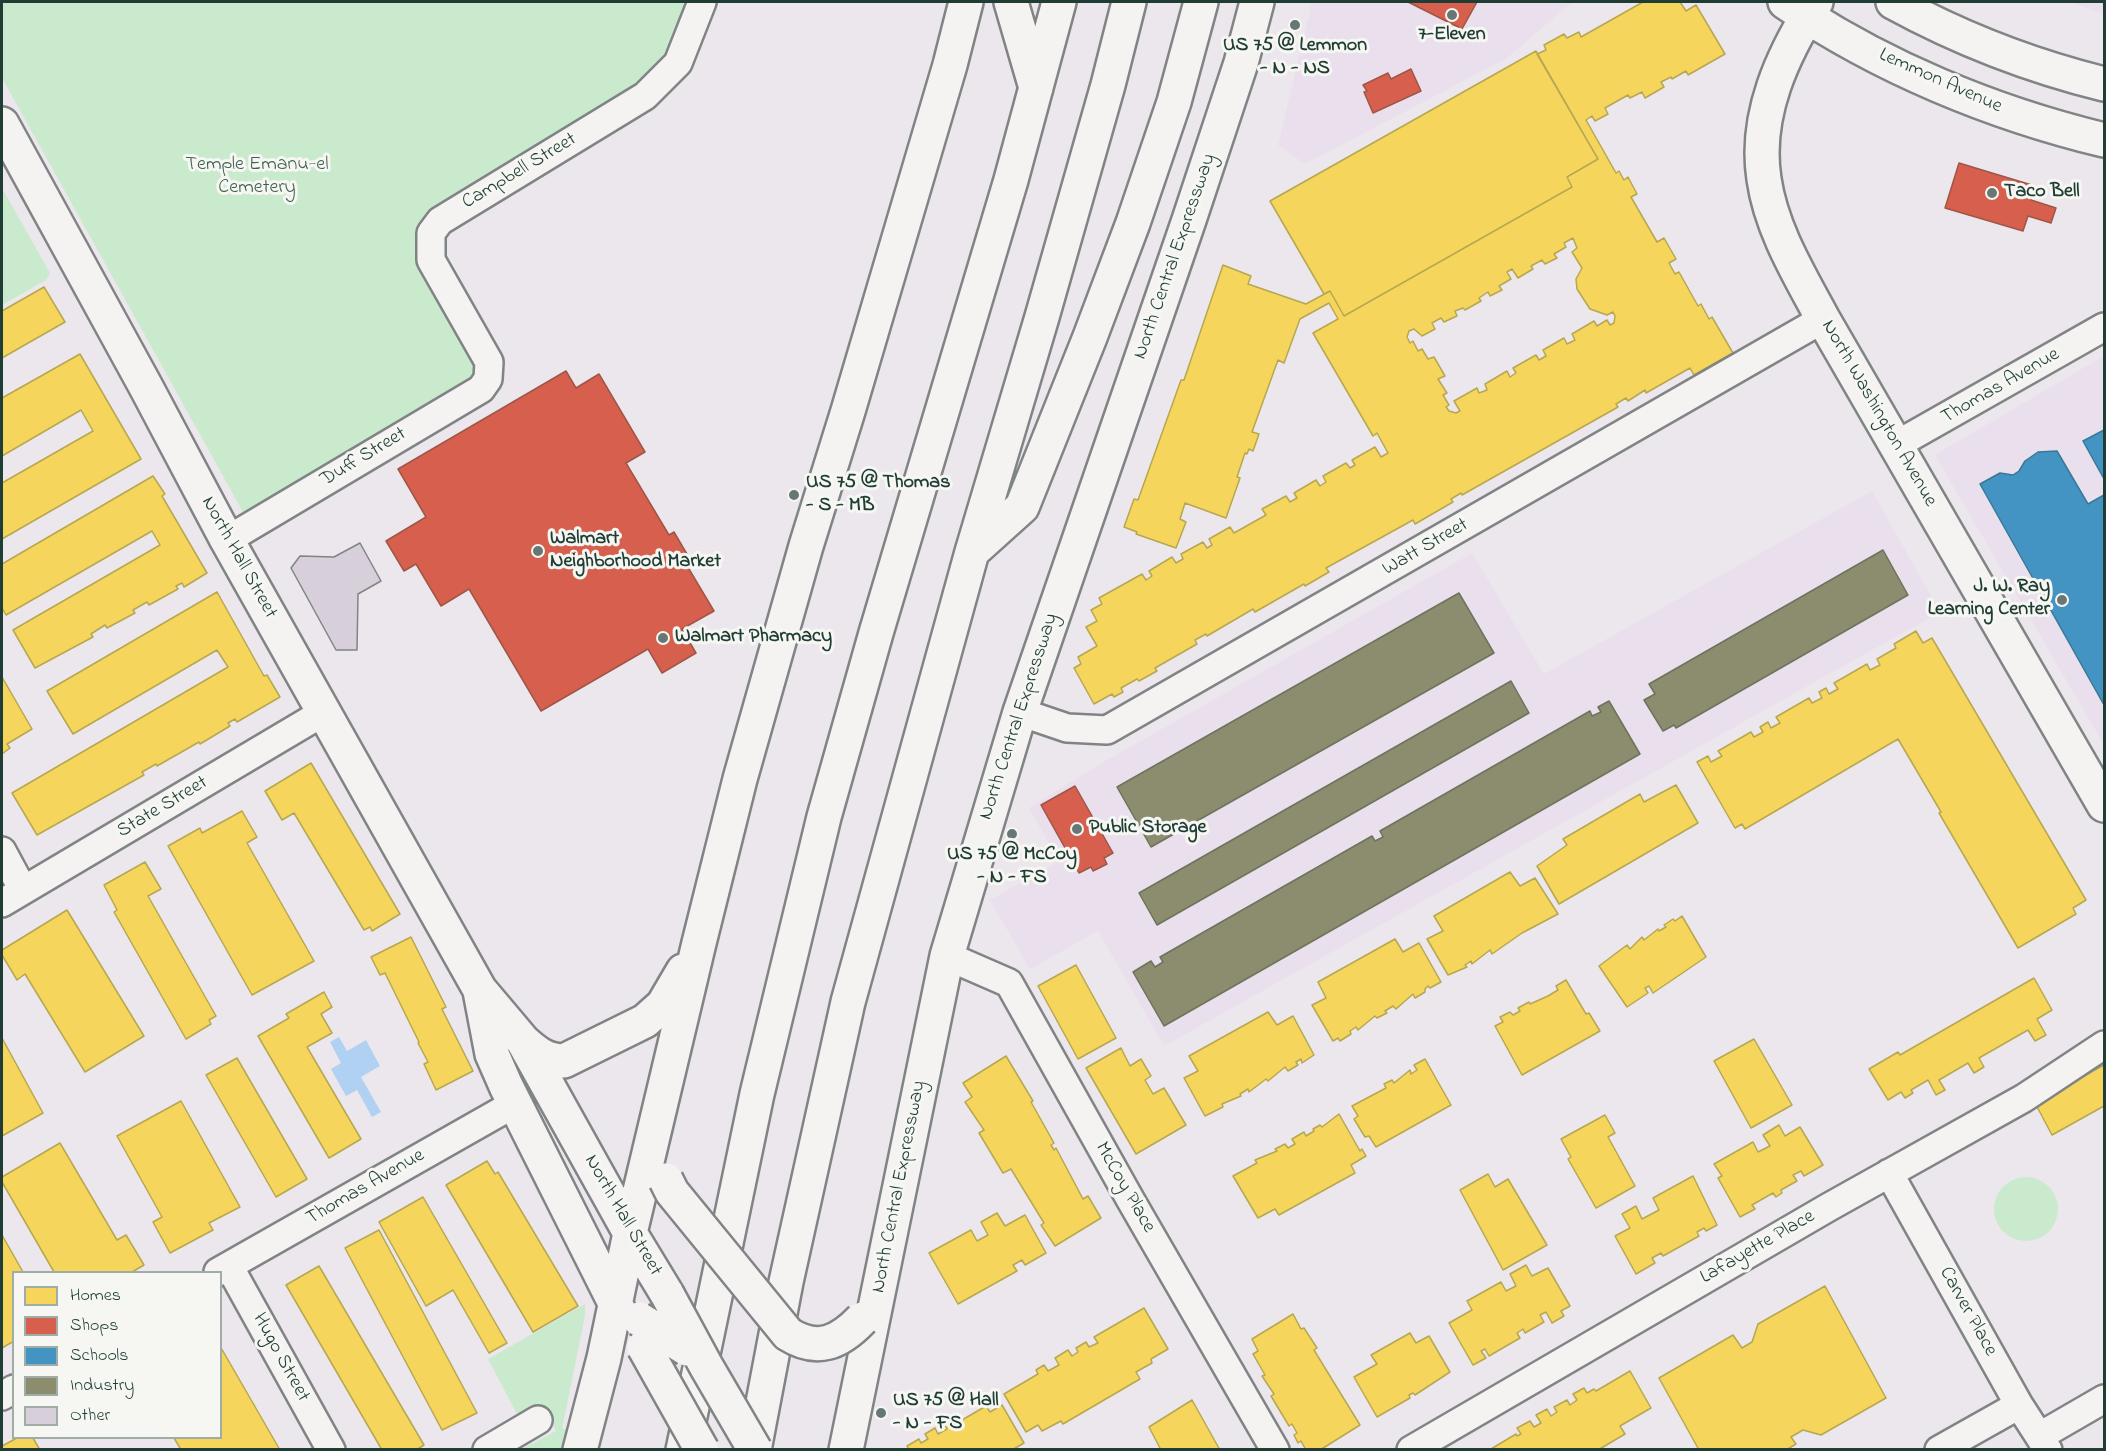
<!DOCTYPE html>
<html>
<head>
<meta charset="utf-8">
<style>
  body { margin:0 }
  #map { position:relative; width:2106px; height:1451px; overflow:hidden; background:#ece7ec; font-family:"Indie Flower",sans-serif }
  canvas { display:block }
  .frame { position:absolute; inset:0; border:3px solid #1f3d34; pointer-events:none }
  .legend { position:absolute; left:12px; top:1271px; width:210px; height:168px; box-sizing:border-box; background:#f6f6f2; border:2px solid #a0aca6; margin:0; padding:8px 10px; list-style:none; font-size:18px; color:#1f3d34 }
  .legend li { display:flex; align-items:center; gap:12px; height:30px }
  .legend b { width:30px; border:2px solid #a0aca6 }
</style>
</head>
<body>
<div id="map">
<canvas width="2106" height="1451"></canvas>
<div class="frame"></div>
<ul class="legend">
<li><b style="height:16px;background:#f6d55c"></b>Homes</li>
<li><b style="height:16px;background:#d6604d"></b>Shops</li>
<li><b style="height:16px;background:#4393c3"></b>Schools</li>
<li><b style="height:16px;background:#8c8c6e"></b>Industry</li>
<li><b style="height:16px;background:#d7d0db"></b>Other</li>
</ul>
</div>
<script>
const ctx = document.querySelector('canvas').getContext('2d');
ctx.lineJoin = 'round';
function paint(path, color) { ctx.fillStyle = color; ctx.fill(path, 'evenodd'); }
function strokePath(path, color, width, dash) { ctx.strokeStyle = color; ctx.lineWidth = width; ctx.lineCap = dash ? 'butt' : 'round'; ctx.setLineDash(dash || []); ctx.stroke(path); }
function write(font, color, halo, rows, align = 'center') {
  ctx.font = font + ' "Indie Flower",sans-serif'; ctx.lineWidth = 6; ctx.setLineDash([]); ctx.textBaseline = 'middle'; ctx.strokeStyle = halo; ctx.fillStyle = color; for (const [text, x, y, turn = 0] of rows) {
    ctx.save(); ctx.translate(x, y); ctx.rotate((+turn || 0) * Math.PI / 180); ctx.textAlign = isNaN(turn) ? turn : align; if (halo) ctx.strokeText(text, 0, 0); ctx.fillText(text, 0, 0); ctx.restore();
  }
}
const built = new Path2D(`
  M1312,2H1572L1507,58L1305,164L1278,145Z
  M2069,2H2104V14Z
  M2104,356V745L1935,455Z
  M1872,491L1940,612L1164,1046L1098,931L1030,969L990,900L1059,861L1029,808L1095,767L1472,553L1544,674Z`);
const green = new Path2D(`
  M2,2H699L660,69L418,245L427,282L479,358L475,381L248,521L2,78Z
  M2,188L50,273L46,280L2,305Z
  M1994 1209a32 32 0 1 1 64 0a32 32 0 1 1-64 0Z
  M585,1304V1316L562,1429L572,1428L568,1449H522L556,1431L542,1405L518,1416L488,1359Z`);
const water = new Path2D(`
  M339,1037L347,1051L366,1040L380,1066L361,1077L381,1112L372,1117L357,1090L346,1096L331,1069L341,1063L330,1042Z`);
const homes = new Path2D(`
  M1643,2H1680L1686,11L1696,5L1725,54L1688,75L1686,71L1672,79L1671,77L1661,82L1664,87L1645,98L1642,92L1630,98L1628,95L1605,108L1608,114L1595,121L1592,116L1586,120L1616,173L1619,171L1624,180L1628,177L1637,194L1631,197L1657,242L1664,238L1676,259L1669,263L1675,274L1679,272L1698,306L1701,304L1709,319L1712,317L1733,353L1694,375L1690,368L1646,393L1645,390L1628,401L1626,398L1616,404L1618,407L1462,495L1461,493L1451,499L1453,502L1415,524L1413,520L1326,568L1329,572L1305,586L1304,584L1255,612L1253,609L1207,636L1206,634L1195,640L1197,644L1155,668L1157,671L1139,681L1137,679L1121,688L1123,692L1114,697L1112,694L1094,704L1074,668L1081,664L1078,657L1097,646L1086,627L1097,621L1091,610L1102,604L1099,598L1142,574L1146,580L1152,576L1149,571L1172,557L1176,563L1183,559L1181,554L1203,542L1207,548L1212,545L1209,539L1230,527L1234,533L1266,515L1262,509L1286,496L1290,502L1297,498L1294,493L1316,480L1320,486L1326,482L1323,476L1346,463L1350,468L1355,465L1352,460L1375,447L1381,457L1388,453L1377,433L1373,436L1313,333L1338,319L1329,303L1300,319L1284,363L1278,360L1252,432L1259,434L1253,451L1249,449L1247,454L1245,453L1237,477L1240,478L1226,518L1185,503L1180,519L1186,522L1176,548L1136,534L1137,532L1124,527L1134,499L1138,500L1181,380H1184L1223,265L1251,276L1248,284L1306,304L1330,291L1344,316L1572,187L1567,177L1598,159L1537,54L1546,50L1544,45L1564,34L1567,38L1579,32L1581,37ZM1573,238L1577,248L1572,252L1582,268L1576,279L1577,289L1590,309L1607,315L1613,312L1615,316L1614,323L1610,325L1607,320L1597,326L1594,321L1572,334L1575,340L1567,344L1564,338L1543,350L1546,356L1539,360L1536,355L1513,368L1516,373L1510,377L1507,371L1485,384L1487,390L1479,393L1477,388L1454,401L1460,411L1456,413L1449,411L1446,407L1449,405L1443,395L1447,393L1438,379L1445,376L1434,357L1428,359L1422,349L1418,351L1413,341L1410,343L1407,337L1409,331L1414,329L1422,336L1435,329L1432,323L1441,318L1444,322L1457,316L1455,311L1463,308L1465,310L1481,301L1479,298L1488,292L1490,296L1502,290L1499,286L1511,279L1507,272L1512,269L1518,278L1533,269L1531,266L1542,260L1545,264L1557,258L1554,254L1566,247L1564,243Z
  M1536,51L1598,159L1567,177L1572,187L1344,316L1330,291L1324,294L1270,201Z
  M44,287L65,322L2,358V311Z
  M80,354L141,459L2,539V483L93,431L81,410L2,456V398Z
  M153,476L165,494L162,496L207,573L184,587L182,583L176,586L178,589L149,605L147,602L133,610L135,613L107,628L105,625L91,634L93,637L35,668L13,630L160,545L152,531L6,615L2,608V564Z
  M217,592L264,676L267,675L280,697L237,722L235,719L228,723L230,726L200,744L199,742L157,766L156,764L142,772L144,775L37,835L12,793L228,667L217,650L73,734L47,691Z
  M1916,631L1923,643L1932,638L2086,900L2073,908L2076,914L2018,948L1939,813L1941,812L1898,739L1745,829L1742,824L1735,828L1697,762L1708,756L1711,762L1722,756L1718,751L1751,732L1754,737L1763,732L1760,727L1768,722L1771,728L1780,723L1776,717L1809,698L1812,703L1822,698L1819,692L1826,688L1829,694L1838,689L1834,683L1867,664L1870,670L1880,665L1877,659L1896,648L1894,644Z
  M2,677L32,729L7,744L10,748L2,754Z
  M311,763L400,914L372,931L370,927L364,930L294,813L282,820L265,791Z
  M1676,785L1698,823L1559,904L1537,866L1567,845L1563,839L1640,794L1644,802Z
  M242,811L257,837L247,843L314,961L252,995L168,846L200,828L202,833Z
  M145,862L161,889L148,896L216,1016L209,1020L211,1024L186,1039L114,912L117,910L104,885Z
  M1510,872L1520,886L1535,878L1558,914L1522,933L1492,954L1490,950L1472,964L1471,961L1465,965L1467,967L1448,975L1427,939L1443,931L1434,916Z
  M67,910L144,1036L85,1072L25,974L17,980L2,955V950Z
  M1682,916L1706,957L1653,993L1649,986L1645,988L1648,993L1627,1007L1599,966L1627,945L1630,949L1642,937L1644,940L1658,929L1659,931L1666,927L1664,925L1673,919L1675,921Z
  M411,937L446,1007L442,1009L473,1071L436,1090L424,1064L428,1062L418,1043L419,1042L385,973L380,975L371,957Z
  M1395,939L1403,952L1419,943L1441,982L1430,988L1428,986L1425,989V992L1415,998L1413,994L1396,1009L1393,1006L1385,1011L1387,1013L1377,1018L1375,1016L1358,1030L1356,1027L1350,1031L1351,1034L1340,1041L1338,1038L1333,1041L1312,1005L1326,998L1318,982Z
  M1076,965L1116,1038L1078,1059L1038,986Z
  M2034,978L2052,1010L2037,1019L2046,1035L2035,1041L2028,1030L1979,1058L1984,1067L1974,1073L1968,1063L1939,1080L1945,1090L1936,1095L1928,1080L1911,1090L1913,1093L1905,1098L1901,1092L1888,1100L1869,1069L1898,1052L1900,1055Z
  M1566,980L1586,1014L1589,1013L1600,1031L1522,1075L1495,1026L1503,1022L1500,1017L1510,1012L1513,1015L1520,1011L1518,1008L1529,1002L1530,1004L1548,996L1558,990L1556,986Z
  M324,992L332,1007L321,1014L332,1033L307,1047L361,1139L329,1158L258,1036L289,1018L286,1014Z
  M1268,1012L1277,1025L1293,1016L1314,1055L1302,1063L1301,1059L1296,1062L1298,1065L1288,1071L1285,1067L1268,1081L1266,1079L1249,1092L1248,1089L1240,1094L1241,1096L1222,1104L1223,1107L1205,1116L1184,1078L1198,1071L1189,1056Z
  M2,1038L43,1113L2,1136Z
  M1754,1039L1792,1105L1751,1128L1714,1061Z
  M1121,1048L1130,1066L1141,1059L1151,1076L1145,1080L1153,1094L1164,1088L1186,1125L1136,1154L1086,1068Z
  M1006,1056L1033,1101L1031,1102L1054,1143L1051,1145L1054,1150L1056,1148L1083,1199L1088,1196L1101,1218L1055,1246L1041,1225L1044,1223L1011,1169L1003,1173L979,1133L984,1130L965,1102L972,1097L963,1083Z
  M237,1058L307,1179L276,1197L206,1075Z
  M1425,1059L1451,1105L1376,1147L1369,1136L1365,1137L1354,1119L1358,1116L1352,1106L1386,1088L1384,1084L1392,1080L1394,1083L1410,1070L1411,1074L1417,1070L1414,1065Z
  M2104,1065V1106L2052,1135L2035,1103Z
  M181,1101L240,1207L209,1223L213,1230L170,1253L153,1222L162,1217L117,1136Z
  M1339,1114L1360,1151L1362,1149L1366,1156L1351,1165L1355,1173L1279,1215L1275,1209L1258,1218L1233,1176L1257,1163L1255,1160L1277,1151L1275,1149L1285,1144L1288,1148L1295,1144L1292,1139L1304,1132L1306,1136L1314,1131L1313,1129L1320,1125L1322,1127Z
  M1605,1115L1615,1133L1608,1137L1635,1186L1596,1208L1568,1159L1571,1157L1561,1139Z
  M1779,1125L1785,1136L1800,1127L1823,1165L1804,1176L1801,1171L1793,1175L1797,1181L1781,1190L1782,1193L1776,1197L1773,1193L1752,1205L1755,1209L1740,1217L1718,1178L1722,1176L1714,1164L1753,1142L1758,1152L1770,1146L1763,1135Z
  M60,1143L117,1240L126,1235L144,1265L132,1272H54L2,1182V1177Z
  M487,1161L495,1174L498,1172L578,1306L533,1332L446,1185Z
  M1488,1174L1495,1187L1508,1179L1547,1245L1503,1270L1460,1190Z
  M1693,1176L1717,1225L1706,1231L1704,1228L1697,1232L1699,1236L1663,1256L1661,1253L1652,1258L1655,1263L1636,1274L1615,1236L1630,1228L1622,1214L1636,1206L1642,1219L1659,1210L1653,1198Z
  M423,1197L507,1343L489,1353L453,1290L426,1306L379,1222Z
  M997,1213L1005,1226L1025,1215L1046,1253L1025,1265L1022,1260L1013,1265L1017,1271L958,1304L929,1253L971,1230L977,1241L988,1235L981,1222Z
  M379,1230L477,1413L442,1430L345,1248Z
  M2,1235L23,1272H14V1341L2,1348Z
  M1526,1265L1532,1276L1548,1268L1570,1306L1561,1311L1564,1316L1552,1323L1546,1312L1540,1315L1544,1322L1525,1333L1523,1329L1517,1333L1520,1338L1489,1356L1485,1349L1481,1351L1486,1358L1473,1365L1449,1323L1472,1310L1467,1301L1501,1282L1506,1291L1516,1286L1510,1274Z
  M319,1266L424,1445L416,1450H382L286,1285Z
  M1825,1286L1886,1398L1821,1435L1803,1430L1791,1437L1796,1444L1786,1450H1699L1659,1378L1733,1335L1742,1348L1752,1342L1758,1324Z
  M1144,1308L1168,1349L1151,1359L1152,1363L1136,1372L1140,1379L1063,1424L1061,1421L1042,1431L1038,1425L1026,1432L1004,1394L1038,1374L1036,1370L1044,1365L1048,1371L1059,1365L1055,1358L1068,1350L1072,1356L1078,1352L1076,1348L1086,1342L1089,1347L1098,1343L1094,1337Z
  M1293,1314L1301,1329L1304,1328L1317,1348L1314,1350L1360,1425L1320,1450H1306L1301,1441L1298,1443L1294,1435L1297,1433L1292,1424L1289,1426L1271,1396L1274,1394L1262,1376L1265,1375L1253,1354L1258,1351L1252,1339Z
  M1410,1333L1416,1343L1429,1336L1450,1372L1415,1395L1413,1393L1409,1395L1410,1398L1377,1417L1354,1377L1377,1364L1371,1355Z
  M220,1346L280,1450H178L180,1448L174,1438H220Z
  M1630,1371L1651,1408L1620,1426L1625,1434L1598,1450L1491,1449L1516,1434L1517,1436L1521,1434L1517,1428L1530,1421L1534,1427L1541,1423L1536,1415L1547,1409L1551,1416L1557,1412L1554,1407L1567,1400L1570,1405L1577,1400L1573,1394L1584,1388L1587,1393L1594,1389L1596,1391Z
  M1192,1400L1220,1450H1161L1149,1427Z
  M1002,1405L1024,1443L1012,1450H909L907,1446L919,1439L921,1443L928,1439L925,1434L935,1428L938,1434L947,1429L945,1425L960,1416L962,1420L986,1406L990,1412Z
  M17,1438H33L40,1450H2V1446Z`);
const shops = new Path2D(`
  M1408,2H1477L1462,29Z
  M1411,69L1421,91L1373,113L1364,92L1367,91L1363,85L1388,73L1391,79Z
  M1959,163L2035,186L2031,200L2056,208L2051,223L2028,216L2023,231L1945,208Z
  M566,371L576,388L599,374L645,452L626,463L669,535L674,532L691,561L686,564L714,611L682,629L696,653L662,673L648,649L541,711L469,589L441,606L416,564L404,571L386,541L426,517L398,469Z
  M1075,786L1113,853L1104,858L1107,864L1093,871L1091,867L1079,873L1041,805Z`);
const schools = new Path2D(`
  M2104,430V479L2083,441Z
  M2057,451L2088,504L2104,495V705L1980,484L2000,473L2013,475L2019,471L2025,461L2038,452Z`);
const industry = new Path2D(`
  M1883,550L1908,595L1676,728L1674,725L1663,731L1644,700L1655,694L1649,684Z
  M1459,593L1494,653L1151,847L1117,787Z
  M1511,681L1529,713L1157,925L1139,893Z
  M1609,701L1640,754L1164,1026L1133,972L1151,961L1155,967L1163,962L1160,957L1372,836L1375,841L1383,837L1380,831L1590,711L1592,716L1601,712L1598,707Z`);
const building = new Path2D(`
  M360,543L381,581L358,594L357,650H336L291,568L300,556L334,557Z`);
const street = new Path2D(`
  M1896,445L2104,327
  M227,540L481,389L488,379L489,362L431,260V233L440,221L645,96L678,63L702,2
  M1020,712L1067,728L1107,730L1823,319
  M2,851L23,890
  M2,903L324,712
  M947,956L1009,983L1130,1199L1275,1450
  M1889,1173L2019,1405L2048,1450
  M229,1266L331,1450
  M218,1272L514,1104
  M2,1396L14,1389
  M2040,1436L2104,1399
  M487,1450L538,1420
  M1411,1450L1829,1207L2024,1098L2104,1045
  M1939,1450L2019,1405`);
const secondary = new Path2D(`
  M1785,2C1881,67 1992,113 2104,140
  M1816,2C1783,54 1754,115 1764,179C1771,229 1800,276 1823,319L2104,805
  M1893,2C1959,38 2031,66 2104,84
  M2,124L146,387L227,540L480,990L523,1041L630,1233L667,1294
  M480,991L492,1054L506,1086L619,1311
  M523,1041C535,1052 546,1061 564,1061L645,1021L663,1005L683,971
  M580,1450L604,1358L630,1233L699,943L740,779L806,546L848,411L950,65L966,2
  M846,1450L947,956L1020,712L1189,220L1241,63L1257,2`);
const highway = new Path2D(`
  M1011,2L1036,88
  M972,552L1022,507L1090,337L1133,223L1174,102L1201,2
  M683,1450L757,1094L824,817L876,633L1011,180L1059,2
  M754,1450L786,1282L848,1002L972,552L1042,317L1108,85L1129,2`);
const secondaryBridge = new Path2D(`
  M666,1180L672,1192L788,1334C818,1353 840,1342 862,1319
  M667,1294L706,1366L755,1450
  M639,1319L687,1349
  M644,1347L702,1450`);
const markers = [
  [1452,15,6,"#677874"],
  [1295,25,6,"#677874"],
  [1992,193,6,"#677874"],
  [794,495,6,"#677874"],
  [538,551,6,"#677874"],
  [2062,600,6,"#677874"],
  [663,638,6,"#677874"],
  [1077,829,6,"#677874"],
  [1012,834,6,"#677874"],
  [881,1413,6,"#677874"]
];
const poiNames = [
  ["7-Eleven",1452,36,"center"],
  ["US 75 @ Lemmon",1295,47,"center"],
  ["- N - NS",1295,70,"center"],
  ["Taco Bell",2004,193],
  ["US 75 @ Thomas",806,484],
  ["- S - MB",806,507],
  ["Walmart",550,540],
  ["Neighborhood Market",550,563],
  ["J. W. Ray",2050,588,"right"],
  ["Learning Center",2050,611,"right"],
  ["Walmart Pharmacy",675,638],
  ["Public Storage",1089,829],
  ["US 75 @ McCoy",1012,856,"center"],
  ["- N - FS",1012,879,"center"],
  ["US 75 @ Hall",893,1402],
  ["- N - FS",893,1425]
];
const streetNames = [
  ["Lemmon Avenue",1940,82,24],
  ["Campbell Street",520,172,-31],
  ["North Central Expressway",1176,257,-71],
  ["Thomas Avenue",2001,387,-30],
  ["North Washington Avenue",1878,414,60],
  ["Duff Street",364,458,-31],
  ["Watt Street",1426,548,-30],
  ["North Hall Street",238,558,61],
  ["North Central Expressway",1020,717,-72],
  ["State Street",163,808,-31],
  ["North Central Expressway",900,1187,-79],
  ["Thomas Avenue",366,1188,-30],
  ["McCoy Place",1124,1188,60],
  ["North Hall Street",622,1216,60],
  ["Lafayette Place",1758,1248,-30],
  ["Carver Place",1967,1312,61],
  ["Hugo Street",280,1358,61]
];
const parkNames = [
  ["Temple Emanu-el",257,166],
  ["Cemetery",257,189]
];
paint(built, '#eadfed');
paint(green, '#caeacd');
paint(water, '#b1d1f2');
paint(homes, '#f6d55c');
strokePath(homes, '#b6a750', 1.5);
paint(shops, '#d6604d');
strokePath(shops, '#9f5646', 1.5);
paint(schools, '#4393c3');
strokePath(schools, '#387998', 1.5);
paint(industry, '#8c8c6e');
strokePath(industry, '#6b745d', 1.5);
paint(building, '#d7d0db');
strokePath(building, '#818485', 1.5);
strokePath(street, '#818485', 32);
strokePath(secondary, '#818485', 38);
strokePath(highway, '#818485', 38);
strokePath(street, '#f4f3f2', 27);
strokePath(secondary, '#f4f3f2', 33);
strokePath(highway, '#f4f3f2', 33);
strokePath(secondaryBridge, '#818485', 38, []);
strokePath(secondaryBridge, '#f4f3f2', 33);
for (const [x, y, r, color] of markers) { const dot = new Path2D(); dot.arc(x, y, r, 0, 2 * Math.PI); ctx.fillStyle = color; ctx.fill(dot); strokePath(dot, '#f6f6f2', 2); }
write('bold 20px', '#1f3d34', '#f6f6f2', poiNames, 'left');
write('20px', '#1f3d34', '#f6f6f2', streetNames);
write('20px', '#3c604e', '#f6f6f2', parkNames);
</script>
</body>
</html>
